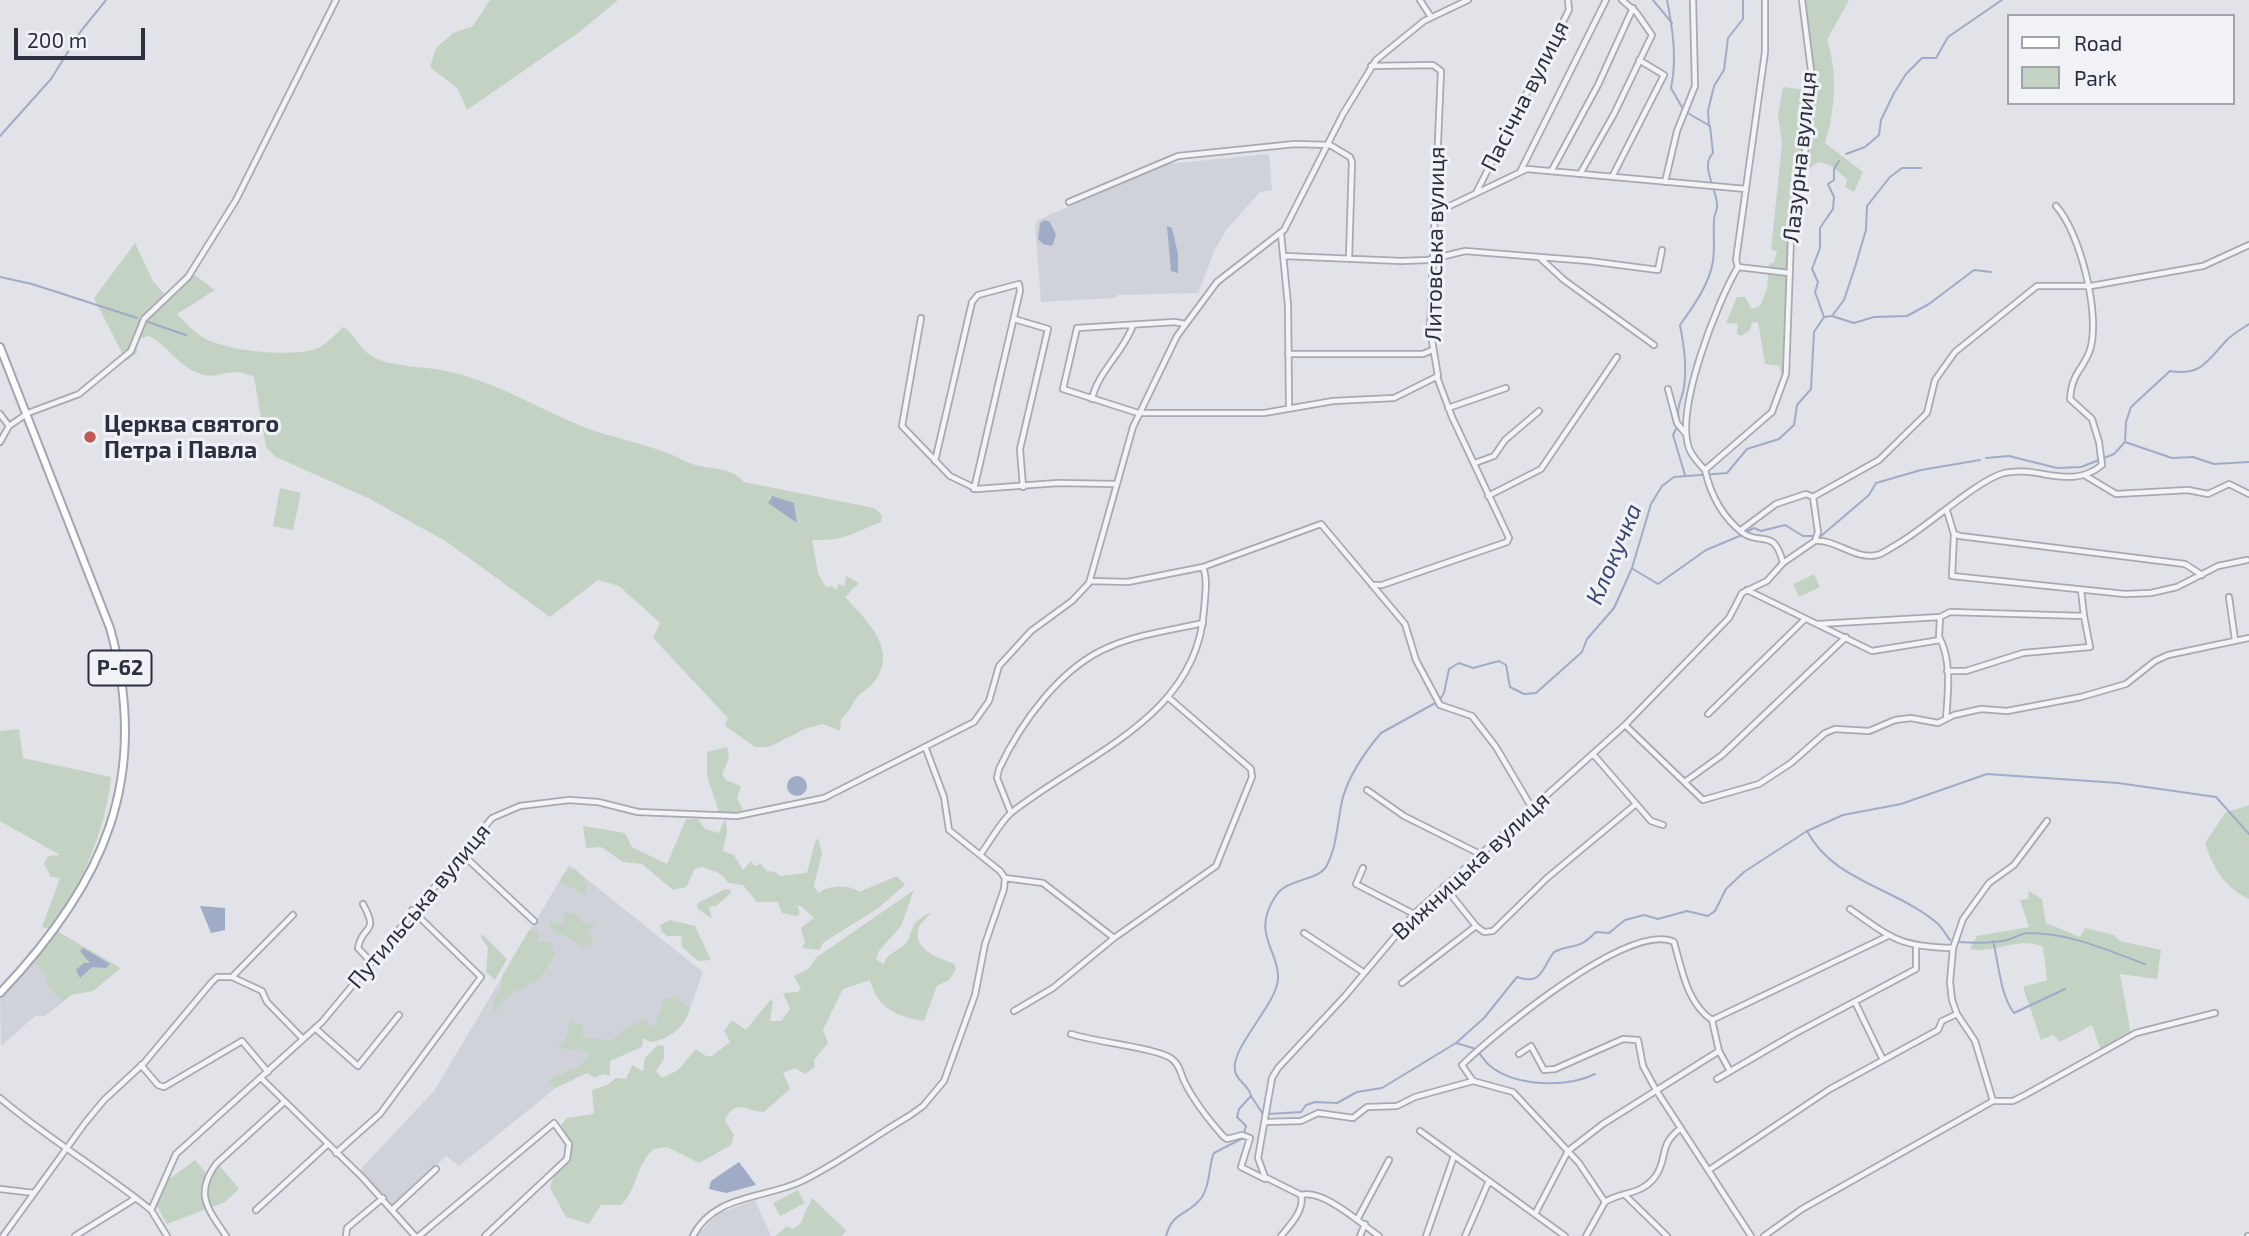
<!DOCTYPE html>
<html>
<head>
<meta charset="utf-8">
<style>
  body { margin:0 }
  #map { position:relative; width:2249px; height:1236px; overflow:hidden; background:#e2e3e9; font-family:"Exo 2",sans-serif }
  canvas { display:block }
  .legend { position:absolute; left:2007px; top:14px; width:228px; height:91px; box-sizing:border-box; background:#f1f2f6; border:2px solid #a2a4ad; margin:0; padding:9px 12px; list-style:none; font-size:21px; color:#2b2f3f }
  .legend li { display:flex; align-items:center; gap:14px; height:35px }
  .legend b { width:35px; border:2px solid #a2a4ad }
  .scale { position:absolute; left:14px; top:28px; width:131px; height:32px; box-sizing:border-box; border:4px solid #2b2f3f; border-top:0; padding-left:9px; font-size:21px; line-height:24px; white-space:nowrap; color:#2b2f3f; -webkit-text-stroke:5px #f1f2f6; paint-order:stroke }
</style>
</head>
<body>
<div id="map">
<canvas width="2249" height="1236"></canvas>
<ul class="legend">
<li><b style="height:9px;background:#fff"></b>Road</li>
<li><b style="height:19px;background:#c4d2c4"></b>Park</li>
</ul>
<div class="scale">200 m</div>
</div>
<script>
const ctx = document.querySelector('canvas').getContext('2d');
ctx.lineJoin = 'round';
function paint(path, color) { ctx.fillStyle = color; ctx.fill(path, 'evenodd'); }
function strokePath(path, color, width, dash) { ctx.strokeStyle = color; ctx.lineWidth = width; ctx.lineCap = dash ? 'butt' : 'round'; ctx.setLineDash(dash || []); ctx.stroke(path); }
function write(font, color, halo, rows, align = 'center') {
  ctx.font = font + ' "Exo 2",sans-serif'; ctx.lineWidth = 6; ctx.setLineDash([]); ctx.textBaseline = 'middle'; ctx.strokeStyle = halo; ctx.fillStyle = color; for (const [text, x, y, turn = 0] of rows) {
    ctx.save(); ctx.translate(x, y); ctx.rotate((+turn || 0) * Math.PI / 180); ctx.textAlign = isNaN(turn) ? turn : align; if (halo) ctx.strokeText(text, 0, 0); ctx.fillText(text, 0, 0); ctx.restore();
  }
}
const built = new Path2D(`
  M1269,154L1272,190L1260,192L1227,229L1215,249L1198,293L1118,295L1115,298L1041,302L1035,225L1038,220L1167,164Z
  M569,865L703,972L691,1006L684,1019L565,1074L556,1088L459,1166L446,1156L393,1207L359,1171L434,1091Z
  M32,960L49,979L45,983L63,1002L45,1016H35L1,1046L0,997Z
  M755,1200L771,1236H697L717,1214Z`);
const green = new Path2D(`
  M490,0H618L578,33L467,110L457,88L430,67L436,48L453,33L473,26Z
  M1802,0H1849L1827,40C1838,71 1835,112 1825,143L1863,172L1854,192L1845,187L1847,179L1830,165L1818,162L1805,172L1791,251L1788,379L1783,378L1779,366L1765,364L1758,322L1752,323L1749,331L1741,336L1737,334L1738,324L1726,323L1737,297H1745L1752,309L1760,306L1767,289L1769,264L1774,263L1777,251L1771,250L1782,144L1778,115L1783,87L1807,90L1809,69L1799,3Z
  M135,243L153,281L166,296L188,270L215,290L177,314C186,323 194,333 206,339C228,351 294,358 318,348C328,343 335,335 343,327C355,333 359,351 377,359C399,368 427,366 451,372C497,383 536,407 579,425C614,440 651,443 685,461C707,472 726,463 744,482L874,508L882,515L881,522C849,534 847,541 812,540L818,573L826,587L832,586L837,590L838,584L845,586L846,576L859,583L845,597C865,618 900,651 874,682C870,688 862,691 857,697C851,705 850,712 841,719L840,731L823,724L807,728L769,747H755L725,726L728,718L653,638L660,623L619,586L598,580L550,617L447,542L368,498L276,457L266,447L254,377C229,365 220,380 201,374C178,367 169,346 149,336L136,340L137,353L126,361L94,298ZM769,497L794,503L797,523L769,503Z
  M280,488L301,493L293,530L273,526Z
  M1814,574L1820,587L1799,597L1793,584Z
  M19,729L23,758L111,777C106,833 80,881 55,930L121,968L93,991L71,995L63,1002L45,983L48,979L32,960L53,930L42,927L60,878L51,877L44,864L48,856L60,855L0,821V731Z
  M727,747L729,758L722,774L726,780L741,786L737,798L743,809L739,813L719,812L707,776V752Z
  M2249,805V899C2223,886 2214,869 2205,843L2225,813Z
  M686,819H698L705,829L719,833L725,819L727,830L723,851L734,855L743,870L751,861L755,866L761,864L767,871L775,872L780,876L807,873L815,842L818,838L822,853L814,886L818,893C829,885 849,884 859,892L897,876L905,885L877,909L824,942L819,950L802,948L805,942L801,928L814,918L801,906H797L800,913L797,916L782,913L778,902H757L743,885L729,883L719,873L702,867L695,869L686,887L673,890L642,864L623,862L601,847L586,848L583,826L625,833L632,847L667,864Z
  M569,869H575L586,881L587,895L561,883V877Z
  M725,889L731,890L730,894L716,906L709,907L712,919L697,908L698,903Z
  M914,890L901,926L879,951L876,959L884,965C887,952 894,954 903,946C916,935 904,924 932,912L919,926C911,950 938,957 954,964L956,969L949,980L937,986L924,1021C897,1017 877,1008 870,980L843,989L823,1030L828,1043L814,1060L815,1067L805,1074L795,1068L783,1073L790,1089L764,1112C746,1111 735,1098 725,1120L734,1135L731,1145L699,1163L667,1147L654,1149C636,1164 637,1190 621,1205H601L589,1224L566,1217L550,1188C558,1156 583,1164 561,1125L567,1118L594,1114L592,1090L607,1085L616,1078L626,1079L632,1065L643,1071L645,1058L658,1045L664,1046V1059L656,1071L662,1078L678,1070L696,1049L706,1056H712L730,1042L724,1031L732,1020L746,1030L771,999L773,1002L770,1021H781L790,1009L783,993L797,992L801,989L794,976L808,969L817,957Z
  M2029,891L2042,899L2046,923L2080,937L2085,928L2114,935L2120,941L2161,950L2157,979L2120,974L2131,1034L2101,1051L2092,1025L2060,1042L2053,1035L2041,1040L2023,987L2047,980L2043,947C2020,936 1995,954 1970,949L1977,936L2029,927L2020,900L2028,899Z
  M564,913H574L583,923L595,924L587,933L594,940L593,943L584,947L563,935L555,934L548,923L552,921L563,926Z
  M670,920L695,926L711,960L698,961L682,947L681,936H667L662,932L660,925Z
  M529,930L538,931V942H551L555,955C550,963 542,978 534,983C520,990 498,998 496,1014H492L495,997L502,987L501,978Z
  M482,934L507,959L495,980L486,972L488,948L481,937Z
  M675,996L690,1009C685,1027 669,1040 650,1042L643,1038L642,1047L610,1061V1076L603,1074L595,1078L587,1073L556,1088L550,1084L549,1080L581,1065L591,1054L584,1052L582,1046L576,1050L558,1047L566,1038L570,1020L583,1025V1037L612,1041L625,1029L644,1019L654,1028L664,999Z
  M195,1160L206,1173L220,1166L239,1189L225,1202L167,1224L157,1206L164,1183Z
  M798,1190L805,1203L780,1216L773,1203Z
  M812,1198L847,1231L841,1236H775L787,1226L793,1229L800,1224Z`);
const water = new Path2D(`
  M1045,220L1050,222L1056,235L1052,246L1043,244L1038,239L1040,223Z
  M1167,226L1172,228L1178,254V273L1171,271Z
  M772,496L794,503L797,523L768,503Z
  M787 786a10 10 0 1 1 20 0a10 10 0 1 1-20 0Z
  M200,906L225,908V930L211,933Z
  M83,948L110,964L106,968L92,967L80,978L76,970L84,963H90L80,951Z
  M739,1162L756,1185L726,1193L709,1189L711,1181Z`);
const stream = new Path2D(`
  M1653,0L1672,23
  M1667,0C1673,30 1677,59 1671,88L1683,109
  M1709,126L1708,111L1714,86L1724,70L1728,38L1743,19V0
  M0,136L51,79L81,31L106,0
  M1846,154L1865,147L1879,135L1881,120L1894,93L1906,74L1922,58H1936L1948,37L2002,0
  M0,277L32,284L137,318
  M1832,316L1844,300L1855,267L1866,230L1867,206L1890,177L1902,168H1921
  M1825,317L1832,316L1854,323L1874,317L1907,316L1929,304L1974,270L1991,272
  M145,321L186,335
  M1679,420C1676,406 1682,400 1684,387C1687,366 1684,346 1680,325C1693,307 1710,283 1713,261C1715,247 1713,234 1714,220C1714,214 1718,210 1717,204C1716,187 1700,166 1713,153L1710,126L1686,112
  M1678,425L1673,435L1685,475
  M2125,442L2172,458L2193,457L2214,464L2249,462
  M1986,458L2009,456L2057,468L2081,467L2114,454L2125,442L2126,422L2131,407L2170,371C2202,376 2207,361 2226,341C2232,334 2242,329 2249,324
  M1746,532L1754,528L1761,531L1785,525L1803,536H1821L1869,495L1876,483L1921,470L1980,460
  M1633,569L1658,584L1706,550L1742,535
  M1807,831C1833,881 1896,888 1937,923C1942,927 1945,934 1950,940
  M1993,941C1999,964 2000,995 2014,1013L2065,989
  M1958,942C1974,943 1992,944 2007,940C2015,938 2021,933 2028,933C2071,933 2106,950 2145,964
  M1456,1043L1476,1049
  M1478,1052C1482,1056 1485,1062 1489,1065C1515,1087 1566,1088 1595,1074
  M1251,1096L1263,1114
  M1268,1114L1301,1112L1306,1105L1315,1102L1337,1103L1357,1092L1382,1088L1456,1043L1484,1018L1517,977C1542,986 1542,968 1554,952C1575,942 1576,952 1596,932L1609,933L1625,920L1644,915L1658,919L1687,911L1708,916L1715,911L1726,889L1744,872L1807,831L1843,815L1901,804L1987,774L2118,783L2216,797L2249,834
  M1244,1133L1246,1126L1237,1117L1239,1109L1251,1096C1249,1086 1240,1083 1236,1074C1226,1051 1276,1007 1278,979C1279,949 1251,935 1275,897C1287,877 1319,882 1327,865C1338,844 1337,820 1343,797C1350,773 1365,752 1381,733L1439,701L1444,693L1449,669L1459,663L1473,668L1499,661L1506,665L1510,687L1524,694L1536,693L1582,652L1587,639L1614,608L1632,568L1651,504L1662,486L1674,477L1727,473L1747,449L1779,439L1794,425L1797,405L1811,389L1814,332L1824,317L1815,292L1818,282L1812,269L1820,248V228L1833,209L1834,197L1828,184L1834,180V169L1839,161
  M1166,1236C1173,1210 1189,1216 1202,1197C1211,1184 1208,1166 1214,1153L1243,1138`);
const minor = new Path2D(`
  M1420,0L1431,17
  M1765,0V52L1736,260L1738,267L1789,273
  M1521,170L1606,0
  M1552,170L1598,85L1633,8
  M1580,174L1614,114L1652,35L1636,12L1622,0
  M1612,177L1664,75L1639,60
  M1665,182L1677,131L1695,86L1693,0
  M1476,193L1569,10L1568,0
  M1069,202L1178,156L1295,144L1330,145L1350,157L1352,162L1349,258
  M1437,212L1527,169L1746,189
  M1281,234L1288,305L1289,407
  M1285,256L1401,261L1428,260L1465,251L1589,261L1658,270L1662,250
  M1539,257L1564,280L1654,345
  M921,318L902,426L950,476L977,489L1058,483L1116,484
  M1014,319L1048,329L1020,449L1023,487
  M1185,324L1175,322L1077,328L1063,389L1138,413H1264L1333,401L1394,398L1438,376L1430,329L1441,71L1433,65L1371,66
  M1288,354H1423L1432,350
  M1668,389L1677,423L1686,434
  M1092,399C1098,371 1124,352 1133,325
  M1448,408L1506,388
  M0,414L9,426
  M0,442L9,426L28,413L79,394L131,351L144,319L188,277L236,200L336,0
  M935,461L972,302L978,295L1019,284L1020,291L974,489
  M1475,463L1494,456L1505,440L1539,411
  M1705,470C1699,463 1692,457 1689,448C1675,409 1717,302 1738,267
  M2086,476L2116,494L2188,490L2208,494L2229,484L2249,494
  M1488,496L1541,469L1617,357
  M1947,511L1954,534L1960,536L2185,564L2202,575
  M1741,530L1776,504L1806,494L1813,497
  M1954,534L1952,576L2125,594L2151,593L2177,587L2218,566L2247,560
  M1815,541L1818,532L1813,497L1879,460L1927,413L1935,380L1955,352L2037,286H2091L2203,266L2249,245
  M1783,563C1774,527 1761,546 1743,533C1722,517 1711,496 1705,470L1772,412L1786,374L1791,237L1800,193L1813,86L1802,0
  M1090,581L1128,582L1203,567L1321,524L1405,624L1416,660L1440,705L1472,716L1496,747L1532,808
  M1372,585H1382L1507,542L1509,538L1452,417L1437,377
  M1747,590L1872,651L1940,640
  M2229,597L2235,640
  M1940,617L1939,637C1952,659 1948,693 1946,719
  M1818,624L1940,617L1950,612L2084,616L2081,590
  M1947,671H1966L2023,653L2090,647L2084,616
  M1708,714L1805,619
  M1625,725L1703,800L1759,784L1791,763L1825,733L1835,729L1869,731L1895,720L1911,718L1938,723L1954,715L1981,709L2007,711L2081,697L2126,684L2155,661L2168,655L2249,638
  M1593,754L1651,821L1663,825
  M1686,781L1722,755L1846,637
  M1367,790L1404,816L1480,854
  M1011,813L997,778L999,769C1021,722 1061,667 1109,647C1139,634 1172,630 1203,623
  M461,853L534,921
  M980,855C990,842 1000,822 1012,812C1086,754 1197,717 1204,610C1205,596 1208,580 1203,567
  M1363,868L1356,884L1414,914
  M1005,878L1043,883L1114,938
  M1444,886L1476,926
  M363,904C380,935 362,924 358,948L371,962
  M1850,909C1892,939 1901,947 1953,948
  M1304,933L1363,972
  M232,977L262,991L267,1002L303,1039
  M1402,983L1476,926L1484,932L1493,931L1547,878L1636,804
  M1855,1002L1883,1060
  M1014,1011L1053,988L1114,938L1216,866L1252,777L1251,769L1169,698
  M315,1028L358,1066L399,1015
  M1071,1034C1095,1042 1158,1048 1172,1059C1181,1066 1180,1074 1185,1083C1195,1103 1208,1119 1223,1136L1227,1139L1242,1135L1250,1138L1241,1167L1265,1179
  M1719,1051L1730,1071
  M1519,1054L1531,1046L1544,1070L1555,1069L1623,1039L1638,1040L1643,1066L1656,1090L1751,1236
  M141,1065L158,1085L164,1087L242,1041L268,1072
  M261,1078L363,1178L415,1236
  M1717,1079L1794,1034L1916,969V947
  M1473,1081L1462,1065C1494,1034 1630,920 1674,942C1682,970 1687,1003 1712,1020
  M0,1098C48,1139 102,1170 151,1210L176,1154L322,1022L492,818L520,806L569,800L598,802L638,812L737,816L824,798L974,722L989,701L999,666L1031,631L1072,601L1089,583L1133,427L1177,336L1217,282L1284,230L1343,114L1376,60L1424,21L1468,0
  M1993,1101L1975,1041L1957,1014L1952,1000L1950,982L1953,948L1963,919L1989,883L2014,865L2047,821
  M1993,1101H2013L2025,1095L2136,1033L2215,1013
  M1266,1122L1301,1121L1318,1113L1353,1118L1367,1107L1397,1106L1415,1097L1473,1081L1513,1092L1579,1163L1605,1202
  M1420,1131L1565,1236
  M336,1153L380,1114L481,977L412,910
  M1709,1170L1830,1089L1938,1030L1942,1021L1957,1014
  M0,1189L34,1193
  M1301,1195C1324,1189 1361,1224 1379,1236
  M1626,1196L1667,1236
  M393,1209L436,1169
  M151,1210L167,1236
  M256,1210L327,1145
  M1535,1214L1568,1151L1603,1124L1719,1051L1712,1020L1888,936
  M1358,1218L1389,1160
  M3,1236L85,1123L104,1100L144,1063L211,983L217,977H232L293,915
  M75,1236L136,1198
  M226,1236C208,1209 194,1194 216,1164L284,1102
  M346,1236L347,1228L383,1198
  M419,1236L554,1123L569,1144L567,1159L485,1236
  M693,1236C714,1194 765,1199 802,1181C838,1164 873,1137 909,1116L923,1106L944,1081L975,995L985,944L1004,889L1005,878L1000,871L949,830L944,797L926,749
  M1281,1236C1290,1225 1305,1210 1301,1195L1265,1177L1258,1158L1272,1078L1278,1068L1345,996L1414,914L1625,725L1729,618L1742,593L1767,581L1783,563L1815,541C1836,539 1855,560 1877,555C1883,554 1890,548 1896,545C1925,529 1977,480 2004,473C2038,465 2071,491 2102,465L2099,442L2092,419L2070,399C2072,372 2083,370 2090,350C2101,315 2080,232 2056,206
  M1360,1236L1365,1224
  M1426,1236L1454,1156
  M1465,1236L1489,1181
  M1586,1236L1605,1202C1622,1191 1640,1196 1655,1177C1669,1158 1657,1146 1681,1128
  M1764,1236L1802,1209L1993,1101
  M2248,1236H2249`);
const primary = new Path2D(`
  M0,347L110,628C152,778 104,884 0,993`);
const markers = [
  [90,437,7,"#c15953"]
];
const shields = [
  [120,668,63]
];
const shieldNames = [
  ["Р-62",120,668]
];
const streetNames = [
  ["Пасічна вулиця",1525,96,-63],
  ["Лазурна вулиця",1800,157,-84],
  ["Литовська вулиця",1435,244,-89],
  ["Вижницька вулиця",1471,866,-43],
  ["Путильська вулиця",419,906,-50]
];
const poiNames = [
  ["Церква святого",104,424],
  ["Петра і Павла",104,450]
];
const waterNames = [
  ["Клокучка",1614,554,-67]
];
paint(built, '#d0d2da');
paint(green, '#c4d2c4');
paint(water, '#a0abc5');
strokePath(stream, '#a0abc5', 2);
strokePath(minor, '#a7a9b3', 8);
strokePath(primary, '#a2a5b3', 10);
strokePath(minor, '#f4f4f7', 4.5);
strokePath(primary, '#fff', 6);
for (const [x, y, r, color] of markers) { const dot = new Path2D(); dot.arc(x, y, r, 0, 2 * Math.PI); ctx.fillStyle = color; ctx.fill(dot); strokePath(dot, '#f1f2f6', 2.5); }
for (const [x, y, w] of shields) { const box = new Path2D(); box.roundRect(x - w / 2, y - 17.5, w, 35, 5); ctx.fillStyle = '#f1f2f6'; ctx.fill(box); strokePath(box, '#2b2f3f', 2); }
write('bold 21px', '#2b2f3f', null, shieldNames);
write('23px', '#2b2f3f', '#f1f2f6', streetNames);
write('bold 23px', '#2b2f3f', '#f1f2f6', poiNames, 'left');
write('italic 24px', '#3a476f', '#f1f2f6', waterNames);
</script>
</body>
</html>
